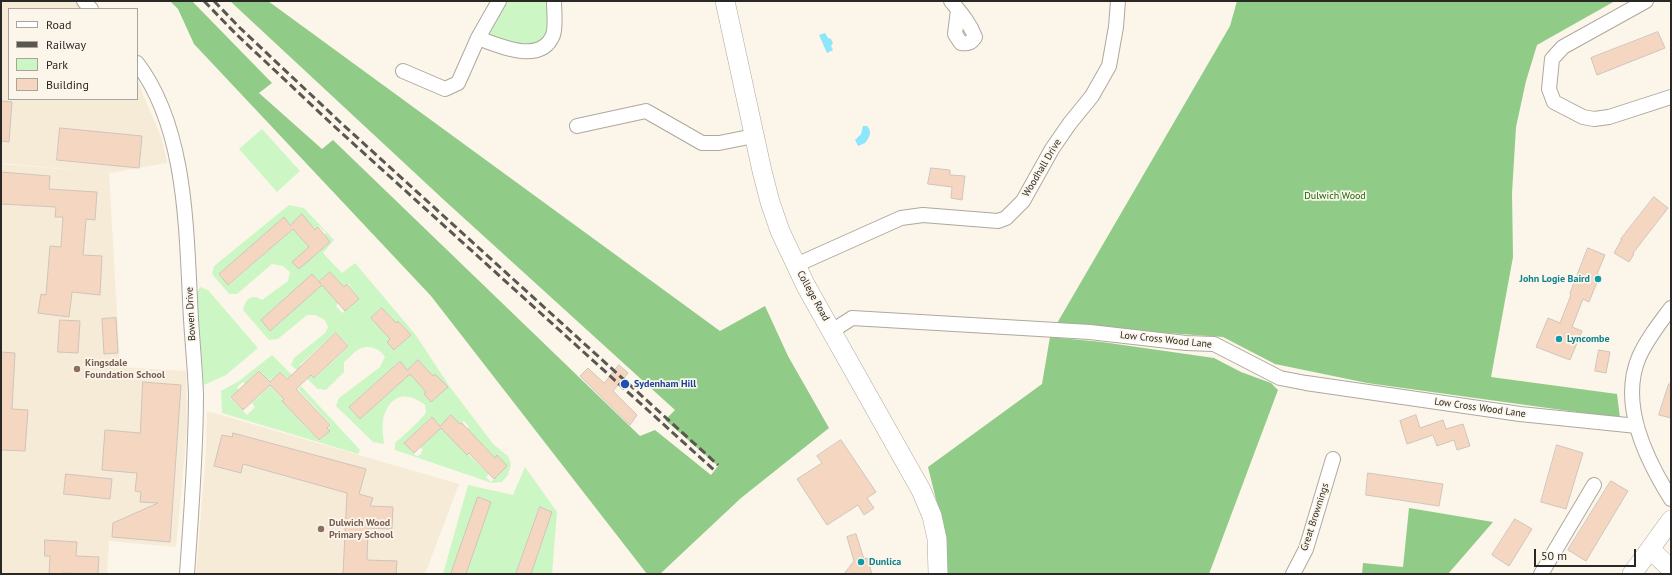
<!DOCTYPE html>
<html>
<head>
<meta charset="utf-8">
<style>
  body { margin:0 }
  #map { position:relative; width:1672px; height:575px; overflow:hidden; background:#fcf5ea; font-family:"PT Sans",sans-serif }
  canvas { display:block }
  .frame { position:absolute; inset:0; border:2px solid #2a2824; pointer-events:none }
  .legend { position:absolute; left:8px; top:8px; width:130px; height:92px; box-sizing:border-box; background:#fcf5ea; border:1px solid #a8a39b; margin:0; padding:5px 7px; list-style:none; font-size:12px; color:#2a2824 }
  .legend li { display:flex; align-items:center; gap:8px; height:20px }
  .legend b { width:20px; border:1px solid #a8a39b }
  .scale { position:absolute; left:1534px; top:549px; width:102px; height:18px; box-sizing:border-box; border:2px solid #2a2824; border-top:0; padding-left:5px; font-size:12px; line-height:14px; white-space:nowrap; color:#2a2824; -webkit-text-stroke:3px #fcf5ea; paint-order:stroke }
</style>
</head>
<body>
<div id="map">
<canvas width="1672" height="575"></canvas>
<div class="frame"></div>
<ul class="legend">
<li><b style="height:5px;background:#fff"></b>Road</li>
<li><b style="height:5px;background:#5a5752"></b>Railway</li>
<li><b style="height:11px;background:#ccf7c5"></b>Park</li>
<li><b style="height:11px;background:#f5d7c1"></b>Building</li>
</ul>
<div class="scale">50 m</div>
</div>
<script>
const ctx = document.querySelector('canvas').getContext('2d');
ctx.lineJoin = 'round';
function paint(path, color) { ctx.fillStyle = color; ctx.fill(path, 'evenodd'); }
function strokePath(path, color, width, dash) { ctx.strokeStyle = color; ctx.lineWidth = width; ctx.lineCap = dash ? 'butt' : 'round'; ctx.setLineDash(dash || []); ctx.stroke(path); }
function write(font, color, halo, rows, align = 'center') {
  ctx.font = font + ' "PT Sans",sans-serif'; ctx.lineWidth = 3.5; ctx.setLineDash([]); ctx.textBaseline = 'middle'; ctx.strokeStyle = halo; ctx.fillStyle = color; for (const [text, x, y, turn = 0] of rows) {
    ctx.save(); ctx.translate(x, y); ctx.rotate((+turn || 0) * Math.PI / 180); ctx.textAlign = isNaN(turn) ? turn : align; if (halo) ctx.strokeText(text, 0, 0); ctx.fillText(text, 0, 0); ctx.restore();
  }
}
const education = new Path2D(`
  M1,1H75L82,9H9V99H137V80L162,139L167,163L109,173L120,367L186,371L187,429L176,547L109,541L107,574H1V164L98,172L1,163Z
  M207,411L459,484L425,574H196L206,452Z`);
const green = new Path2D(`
  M504,1H549C550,17 551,29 541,43C518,48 511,43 490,35V31Z
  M262,129L300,171L277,192L239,149Z
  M289,205L304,208L334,240L323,253L342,273L355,263L415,334L450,387L494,445L508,456L511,464L508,475L502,482L492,483L395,450V443L417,423L426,413L425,405C410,393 393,392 385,413C381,421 383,435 384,444L373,442L336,406L339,398L380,367L385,357C380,349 369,344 359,349C354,352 349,358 344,362V372L326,390L318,389L307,379L311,375L315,378L349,346L336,332L300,365L302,368L298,371L291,365L294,358L325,333L328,327L325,320L315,315H307L278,339L269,340L243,310C245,299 252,293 262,300L288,281L290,272L283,266L272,264L237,294H229L212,274L214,266ZM302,215L315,230L319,226L326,233L324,235L330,242L313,257L306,249L309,247L293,229L229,285L219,275L284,217L290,225ZM330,272L344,287L348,283L359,299L342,313L336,306L338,303L322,285L270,331L261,320L312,275L319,282ZM382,308L396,323L399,321L411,335L395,350L387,342L390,339L371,318ZM418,360L433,376L435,374L447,387L431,402L424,394L426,392L410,374L360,419L349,407L399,361L407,370ZM451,415L460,424L464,421L469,427L467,429L495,458L497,456L507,466L491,482L486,477L489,474L441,428L420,447L423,450L420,455L416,456L404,443L431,417L440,426Z
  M200,287L208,290L258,348L226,375L204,385L196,294Z
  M272,355L293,376L289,380L280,371L270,381L259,370L245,384L243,382L237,387L239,390L230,397L247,415L255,407L252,403L270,386L283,399L282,401L319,441L330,431L328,428L331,425L298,389L301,386L360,450L358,454L222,413L221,391L239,381Z
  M525,467L557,512L552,574H531L552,512L540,507L516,574H466L491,502L479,497L451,574H443L468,485L513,495Z`);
const forest = new Path2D(`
  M170,1H192L272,83L259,93L322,149L333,140L640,436L655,430L711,475L718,466L665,420L675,410L444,200L230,1H268L720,331L765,306L788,356L829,428L741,498L660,574H647L431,296L194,44L178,9Z
  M1237,1H1615L1537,45L1526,81L1516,127L1512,193L1513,257L1491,377L1617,394L1620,418L1367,383L1275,364L1223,337L1056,325L1230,26Z
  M1050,337L1102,342L1214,358L1241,372L1271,383L1278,390L1209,574H944V532L928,467L1042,384Z
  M1409,508L1493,522L1448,574H1362L1363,563L1403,567Z`);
const water = new Path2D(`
  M825,33L828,38L831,39L833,43L831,46L833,50L827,53L819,35Z
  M863,126H867C873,132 869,138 865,143L858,146L855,140L861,134Z`);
const building = new Path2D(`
  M1658,32L1665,48L1597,75L1591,58Z
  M1,101L12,102L9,142L1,141Z
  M60,128L142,136L139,168L57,160Z
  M931,168L950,170V175L965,176L962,200L951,198L952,187L928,184Z
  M1,172L50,176L49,189L97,192L95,220L86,219L83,255L102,256L100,295L72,292L69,317L38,313L41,294L46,295L50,246L61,247L63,217H55L56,207L1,204Z
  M1654,197L1668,208L1633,253L1634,254L1629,262L1614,253L1622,239H1621Z
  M302,214L315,230L318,227L330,242L299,269L292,262L309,247L293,229L228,285L219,274L284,217L290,225Z
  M1588,248L1605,255L1597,274L1600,275L1589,302L1583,299L1572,327L1582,331L1570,360L1536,347L1548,318L1560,323L1571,295L1570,294Z
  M330,272L344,287L347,284L359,299L345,311L322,285L270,331L261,320L312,274L321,284L319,282Z
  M382,308L396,323L398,321L411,335L394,350L387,342L390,339L371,318Z
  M116,318L118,353L104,354L102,319Z
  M60,320L80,321L78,353L58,352Z
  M336,333L348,346L314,378L311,375L296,389L330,425L327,428L330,431L319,440L282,401L284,399L270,385L243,410L231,397L259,371L270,382L280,372L287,379Z
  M1599,350L1610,352L1606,373L1595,371Z
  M1,352L15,353L12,409L28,410L25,451L1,450Z
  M418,360L433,376L435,374L448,387L431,402L424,394L426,392L410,374L360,419L349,407L400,361L407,370Z
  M619,365L628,373L613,391L637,415L630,425L580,376L588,368L604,383Z
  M143,382L181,385L170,542L112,537L113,523L158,503L140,502L141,492L135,491L137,473L102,470L105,430L140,433Z
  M1669,384H1671V418L1659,415Z
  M451,415L460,424L462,423L495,458L497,455L507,466L494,479L469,453L467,455L441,428L414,453L404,443L432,417L440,426Z
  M1416,415L1420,428L1443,420L1446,429L1463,424L1470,446L1457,450L1454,440L1437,446L1433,435L1407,444L1400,421Z
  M233,433L366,469L359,494L373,498L370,506L393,507L392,529L368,528L367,560L397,561L396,574H343L347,493L243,464L241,473L214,466L222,435L232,437Z
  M841,440L876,492L867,498L874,508L864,515L858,505L827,525L797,479L822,463L817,456Z
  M1557,445L1583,453L1566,509L1541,502Z
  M1368,473L1443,484L1439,506L1366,495Z
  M66,474L112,479L110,499L64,494Z
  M1611,481L1628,491L1586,561L1568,550Z
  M478,497L491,502L466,574H451Z
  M540,507L552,512L531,574H516Z
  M1515,519L1532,529L1509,566L1492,555Z
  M856,534L864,559L867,558L872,574H844L854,561L847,537Z
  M45,540L77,542L76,556L99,557L98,574L62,573V574H49L50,556H45Z`);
const street = new Path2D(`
  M84,1L91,9
  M951,1C960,12 970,23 975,37C971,43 968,44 961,43L955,34L958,10
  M1646,1L1563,47L1552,59L1549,89L1554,102L1583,117L1594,119L1609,117L1671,97
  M478,38C499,46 541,65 553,35C556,27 554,10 554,1
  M137,63C185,126 186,222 190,299C191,331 195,363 196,395C196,455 191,515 187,574
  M403,71L445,89L458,83L478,38L499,1
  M577,126L646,111L702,143H719L754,136
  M796,265L901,218L923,215L998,221L1006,218L1023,201L1052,149L1070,123L1092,96L1109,66L1116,27L1118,1
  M1671,308C1659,324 1647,339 1639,357C1619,404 1646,459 1671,499
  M832,331L852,318L1090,332L1186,343L1214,344L1280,378L1306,383L1520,414L1637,426
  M1293,574L1306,549L1333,459
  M1541,574L1594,485`);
const secondary = new Path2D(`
  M725,1L762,171L770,202L780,231L806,286L921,490L932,516L937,539L938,574
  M1650,549L1671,569
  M1632,574L1671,520`);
const rail = new Path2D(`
  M204,1L235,33L335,127L714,470
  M214,1L240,28L340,122L718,465`);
const markers = [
  [1598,279,4,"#0f9aa8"],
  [1559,339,4,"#0f9aa8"],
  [77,369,4,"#8d6e63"],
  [625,384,5,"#1a4fb4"],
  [321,529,4,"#8d6e63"],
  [861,562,4,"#0f9aa8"]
];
const streetNames = [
  ["Woodhall Drive",1042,168,-59],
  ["College Road",813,296,61],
  ["Bowen Drive",191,314,-93],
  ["Low Cross Wood Lane",1166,340,6],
  ["Low Cross Wood Lane",1480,408,8],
  ["Great Brownings",1315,517,-72]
];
const parkNames = [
  ["Dulwich Wood",1335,196]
];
const cultureNames = [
  ["John Logie Baird",1590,279,"right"],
  ["Lyncombe",1567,339],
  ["Dunlica",869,562]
];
const educationNames = [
  ["Kingsdale",85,363],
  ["Foundation School",85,375],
  ["Dulwich Wood",329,523],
  ["Primary School",329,535]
];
const transitNames = [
  ["Sydenham Hill",634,384]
];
paint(education, '#f6ebd6');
paint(green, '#ccf7c5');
paint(forest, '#90cc87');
paint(water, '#8de6fc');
paint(building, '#f5d7c1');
strokePath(building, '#cfc4bc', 1);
strokePath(street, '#aea89d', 16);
strokePath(secondary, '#aea89d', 20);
strokePath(street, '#fff', 14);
strokePath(secondary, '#fff', 19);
strokePath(rail, '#5a5752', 3, [8, 4]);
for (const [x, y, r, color] of markers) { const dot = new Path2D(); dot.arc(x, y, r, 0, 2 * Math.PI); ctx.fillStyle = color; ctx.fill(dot); strokePath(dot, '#fcf5ea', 1.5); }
write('10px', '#2a2824', '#fcf5ea', streetNames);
write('10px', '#136404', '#fcf5ea', parkNames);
write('bold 10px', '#0d838f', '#fcf5ea', cultureNames, 'left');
write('bold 10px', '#785e54', '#fcf5ea', educationNames, 'left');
write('bold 10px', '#164399', '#fcf5ea', transitNames, 'left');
</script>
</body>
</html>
